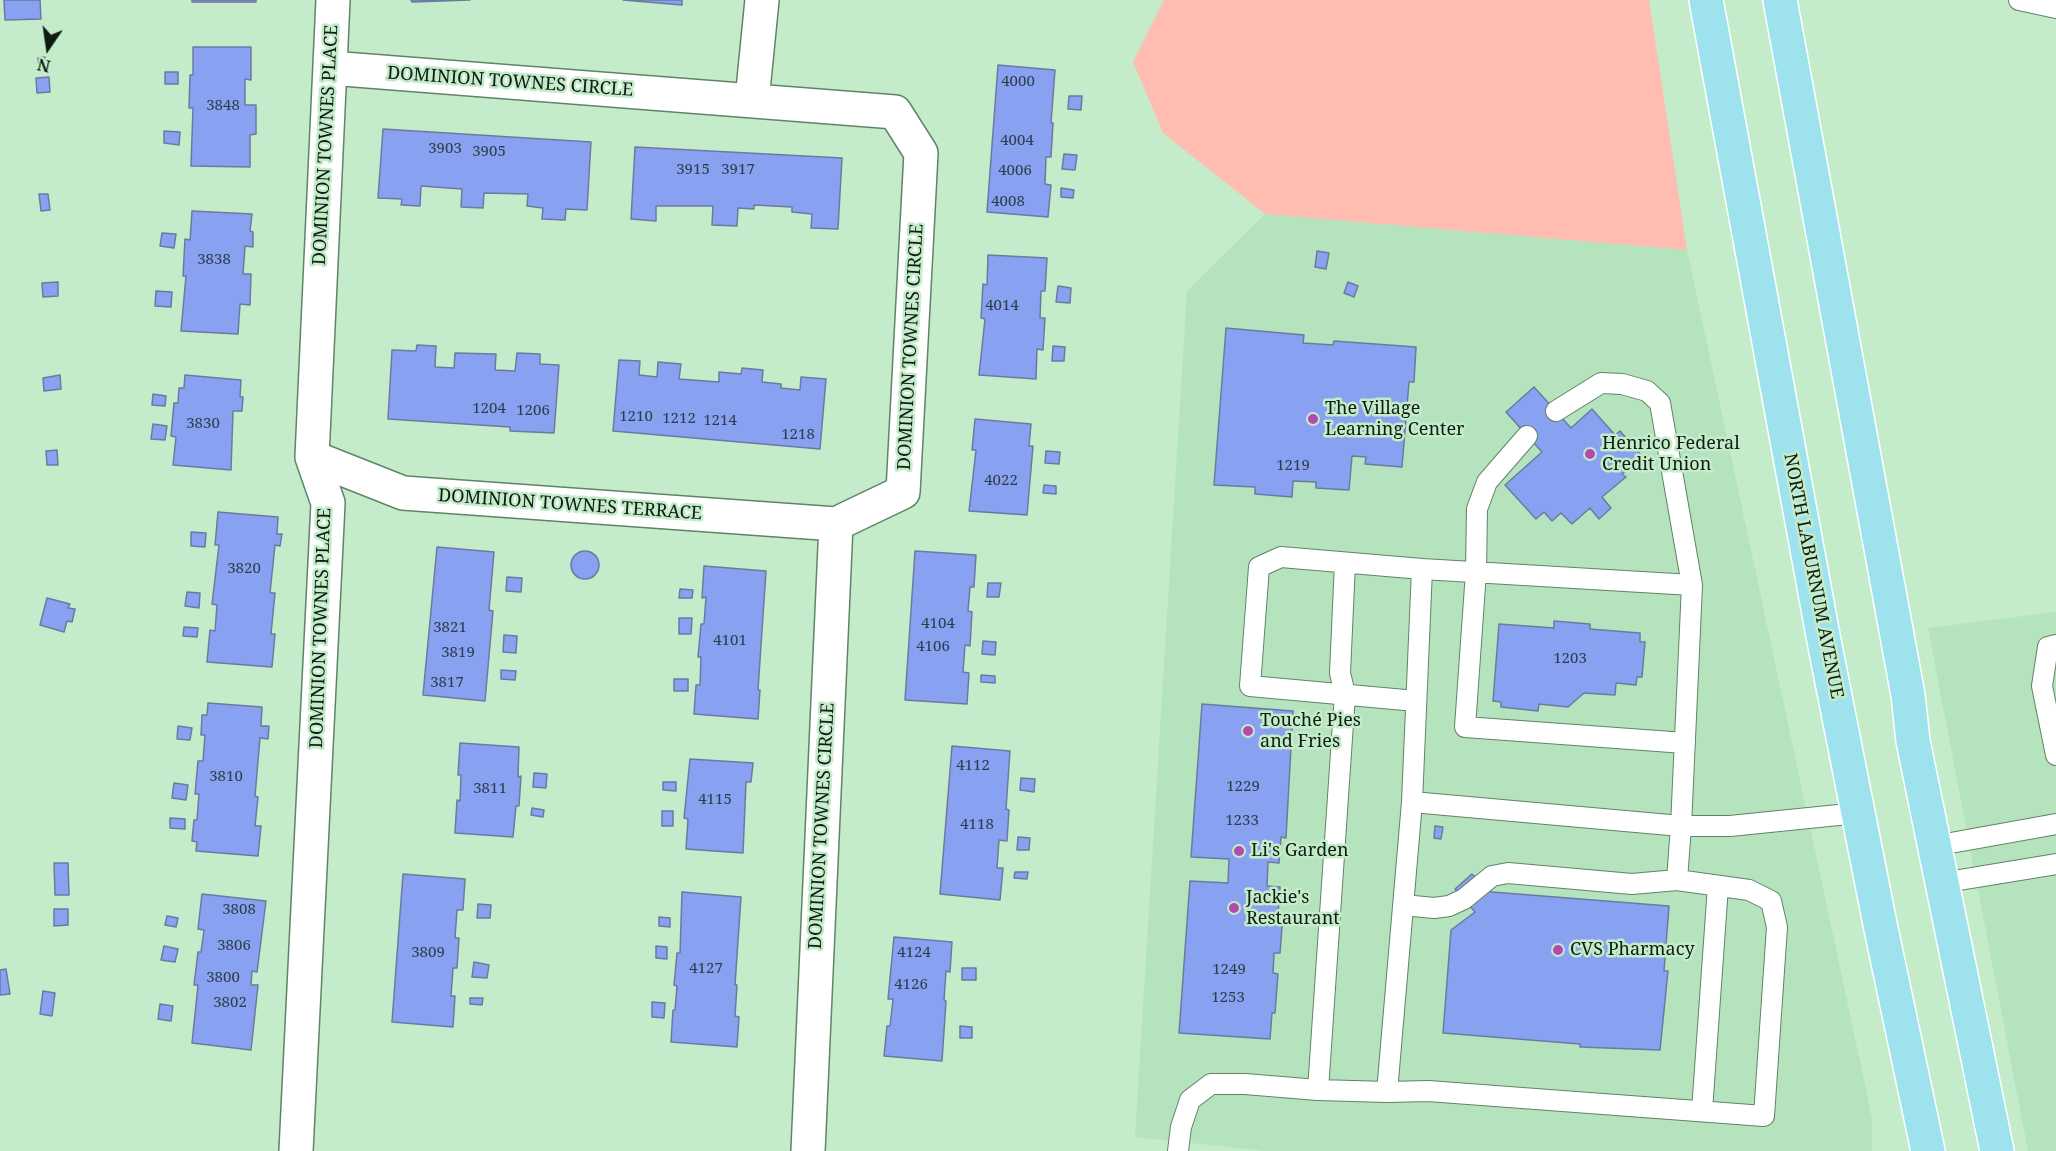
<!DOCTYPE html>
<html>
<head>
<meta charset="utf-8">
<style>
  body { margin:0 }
  #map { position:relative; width:2056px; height:1151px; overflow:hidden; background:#c4ebca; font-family:"Noto Serif",serif }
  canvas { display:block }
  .north { position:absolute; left:18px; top:18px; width:60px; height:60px; -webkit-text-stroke:4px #c4ebca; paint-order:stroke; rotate:193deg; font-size:16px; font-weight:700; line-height:24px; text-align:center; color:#0e1c11 }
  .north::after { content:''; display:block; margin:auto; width:21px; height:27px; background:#0e1c11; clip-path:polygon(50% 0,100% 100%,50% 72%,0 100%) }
</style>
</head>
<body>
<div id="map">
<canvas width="2056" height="1151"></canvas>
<div class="north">N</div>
</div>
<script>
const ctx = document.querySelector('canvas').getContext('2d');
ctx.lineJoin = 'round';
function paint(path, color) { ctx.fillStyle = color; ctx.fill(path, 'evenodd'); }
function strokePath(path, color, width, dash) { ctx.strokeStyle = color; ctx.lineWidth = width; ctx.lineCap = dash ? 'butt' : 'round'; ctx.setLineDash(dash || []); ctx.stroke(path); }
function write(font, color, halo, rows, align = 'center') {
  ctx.font = font + ' "Noto Serif",serif'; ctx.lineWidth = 5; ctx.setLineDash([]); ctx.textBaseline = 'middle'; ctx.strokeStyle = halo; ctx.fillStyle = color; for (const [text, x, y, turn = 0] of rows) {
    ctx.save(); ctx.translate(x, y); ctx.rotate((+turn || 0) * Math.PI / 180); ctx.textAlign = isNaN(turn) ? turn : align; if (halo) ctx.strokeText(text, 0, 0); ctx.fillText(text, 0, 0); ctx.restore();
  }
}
const built = new Path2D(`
  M1265,214L1687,250L1872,1118V1151H1265L1135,1137L1187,291Z
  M2056,612V1151H2028L1928,628Z`);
const green = new Path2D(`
  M1164,0H1649L1687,250L1265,214L1163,133L1133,62Z`);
const building = new Path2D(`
  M4,0H40L41,19L5,20Z
  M192,0H256V2H192Z
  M411,0H470L412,2Z
  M623,0H682V5Z
  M193,47H251V80L245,79V105H256V134L250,135V167L191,166L193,108H189L190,75H193Z
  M45,57L46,69L39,70L38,58Z
  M998,65L1055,70L1051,123H1053L1051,157H1046L1045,184L1051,185L1048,217L987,212Z
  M165,72H178V84H165Z
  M49,77L50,92L37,93L36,78Z
  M1069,96H1082L1081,110L1068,109Z
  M383,129L591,142L587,210L566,209L565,220L542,219L543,208L527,206L528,194L484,193L483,208L461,207L462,189L421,186L420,206L401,205L402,199L378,198Z
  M164,131L180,132L179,145L164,143Z
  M635,147L842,158L838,229L811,228L812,214L792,212V207L754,205V209L738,208L737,226L712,225L713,206H656V221L631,219Z
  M1064,154L1077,155L1075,170L1062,169Z
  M1061,188L1074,190L1073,198L1061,197Z
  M39,194H48L50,210L41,211Z
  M192,211L252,214L250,231L253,232V247L245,246L243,274H251L250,305L240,304L238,334L181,331L186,276H183L185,239L190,240Z
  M162,233L176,234L174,248L160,246Z
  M1317,251L1329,253L1326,269L1315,267Z
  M988,255L1047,258L1045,291H1041L1040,318H1045L1043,350L1037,349L1036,379L979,375L985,319L981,318L983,284L987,285Z
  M58,282V296L43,297L42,283Z
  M1348,282L1358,286L1354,297L1344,293Z
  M1058,286L1071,288L1070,303L1056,302Z
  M156,291L172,292L171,307L155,306Z
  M1226,328L1304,335L1303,343L1333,345L1334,341L1416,347L1414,382H1409L1402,467L1365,464L1366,457L1352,456L1349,490L1316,488V482L1293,481L1292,497L1255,494V487L1214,485Z
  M417,345L436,346L435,367L454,368L455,353L496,354L495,370L515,371L517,353L540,354V364L559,365L554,433L510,431V427L388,419L392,350L416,351Z
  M1053,346L1065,347L1064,361H1052Z
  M619,360L640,361L639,375L657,377L658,362L681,364L679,379L719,382V372L741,374L742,368L763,370L762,382L781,384V388L800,390L801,377L826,379L820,449L613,431Z
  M60,375L61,389L44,391L43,378Z
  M185,375L241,380L240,397H243L242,411H233L231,470L173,465L176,437L171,436L174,403H178L179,388H184Z
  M1534,387L1571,428L1592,409L1615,435L1620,431L1642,456L1622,474L1626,477L1602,497L1611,508L1599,519L1590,508L1572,524L1561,513L1552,521L1544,512L1536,519L1505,485L1542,452L1506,412Z
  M153,394L166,396L165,406L152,405Z
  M975,419L1031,424L1029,446H1033L1027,515L969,511L976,450H972Z
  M153,424L167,426L165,440L151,439Z
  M57,450L58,465H47L46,451Z
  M1046,451L1060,452L1059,464L1045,463Z
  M1044,485L1056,486V494L1043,493Z
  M218,512L278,517L277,534H282L280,546L275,545L270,593H275L271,634H275L272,667L207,662L210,630L215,631L217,605L212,604L219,545H215Z
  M191,532L206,533L205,547L191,546Z
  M437,547L494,552L489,610L493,611L485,701L423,695Z
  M915,551L976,555L974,587H970L968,611L972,612L970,646L965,645L963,672L969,673L967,704L905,700Z
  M571 565a14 14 0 1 1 28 0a14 14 0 1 1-28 0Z
  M704,566L766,571L758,690H760L758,719L694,714L696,685H700L701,657H698L701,624H704L706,597L702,598Z
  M507,577L522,578L521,592L506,591Z
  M988,583H1001L999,597H987Z
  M680,589L693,590L692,598H679Z
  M187,592L200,593L199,608L185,606Z
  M47,598L70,604L68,608L75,609L72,622L67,621L64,632L40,625Z
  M679,618H692L691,634H679Z
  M1554,621L1590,624V629L1640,633V642H1645L1642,677H1637L1636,685L1616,683L1615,695L1584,693L1568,707L1539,704L1538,711L1501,707V702L1493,701L1499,624L1554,628Z
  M184,627L198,628L197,637L183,636Z
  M504,635L517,636L516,653L503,652Z
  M983,641L996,642L995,655L982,654Z
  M501,670L516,671L515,680L501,679Z
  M981,675L995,676V683L981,682Z
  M674,679H688V691H674Z
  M208,703L262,707L261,726H269L268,739L260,738L255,796L258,797L255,826H261L258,856L196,851L197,842L192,841L194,820H197L199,794H195L198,761H203L205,735H201L202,715H207Z
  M1202,704L1293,711L1286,838L1281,837L1279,863L1268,862L1267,886L1280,887L1278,914H1283L1280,953H1274L1273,973L1278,974L1275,1013H1272L1270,1039L1179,1033L1190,881L1228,883L1229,859L1191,857Z
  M178,726L192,728L190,740L177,739Z
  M460,743L519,747L518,777L521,776L519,806H516L513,837L455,833L457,800L460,801L461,775H458Z
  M952,746L1010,751L1006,809L1009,810L1007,841L999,840L997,868H1003L1000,900L940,894Z
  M690,759L753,763L751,782H746L743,853L686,849L688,819L684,818Z
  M534,773L547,774L546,788L533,787Z
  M1021,778L1035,779L1034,792L1020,790Z
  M663,782H676V791L663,790Z
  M174,783L188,785L186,800L172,798Z
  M532,808L544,810L543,817L531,815Z
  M662,811H673V826H662Z
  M170,818L185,819V829L170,828Z
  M1435,826L1443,827L1441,839L1434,838Z
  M1018,837L1030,838L1029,850H1017Z
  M54,863H68L69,895H55Z
  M1015,872H1028L1027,879L1014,878Z
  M403,874L465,879L463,910H457L455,938H459L457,968H453L451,996H455L453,1027L392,1022Z
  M1472,874L1492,892L1669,906L1664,971H1668L1660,1050L1580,1047V1044L1443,1033L1451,930L1475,912L1455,889Z
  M682,892L741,897L735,985H737L735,1016L739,1017L737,1047L671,1042L673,1010H675L677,986L674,985L677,953H680Z
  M202,894L266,901L257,972L252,971L251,985H258L251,1050L192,1043L198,985H194L198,952H201L204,930L198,929Z
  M478,904L491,905L490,918H477Z
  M54,909H68V925L54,926Z
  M167,916L178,918L176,927L165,925Z
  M659,917L670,918V927L659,926Z
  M894,937L952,942L950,972L946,971L944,1000L946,1001L942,1061L884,1056L887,1026H890L893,999H888Z
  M164,946L178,949L175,962L161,960Z
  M656,946L667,947V959L656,958Z
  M474,962L489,965L487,978L472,977Z
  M962,968H976V980H962Z
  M6,969L10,994L0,995V970Z
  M43,991L55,993L52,1016L40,1014Z
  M470,998H483L482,1005L470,1004Z
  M652,1002L665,1003L664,1018L652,1017Z
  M160,1004L173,1006L171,1021L158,1019Z
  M960,1026L972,1027V1038H960Z`);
const lane = new Path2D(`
  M2019,0L2056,8
  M1556,411L1601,383L1622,384L1647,391L1660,403L1692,585
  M1527,436L1487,482L1477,509L1476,572L1465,727L1685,743
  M2056,645L2048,647L2042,686L2056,755
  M1416,701L1250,686L1259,567L1281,557L1422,569
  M1934,846L2056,824
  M1941,883L2056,864
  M1403,905L1434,908L1449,906L1464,899L1492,876L1508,873L1632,884L1677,880
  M1318,1090L1345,694L1340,673L1345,563
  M1387,1092L1412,802L1681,826L1692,585L1422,569L1412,802
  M1702,1111L1718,886
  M1178,1151L1181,1127L1190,1100L1211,1084H1245L1318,1090L1387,1092L1428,1091L1764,1116L1777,927L1771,901L1749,890L1677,880L1681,826H1730L1858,813`);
const street = new Path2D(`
  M330,68L895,112L921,153L903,492L836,524L808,1151
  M752,100L762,0
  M312,457L403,493L836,524
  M296,1151L328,503L312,457L333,0`);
const primary = new Path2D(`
  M1706,0L1824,641L1880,924L1928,1151
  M1780,0L1908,695L1913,741L1997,1151`);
const markers = [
  [1313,419,6,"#b34bae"],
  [1590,454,6,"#b34bae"],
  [1248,731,6,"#b34bae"],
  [1239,851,6,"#b34bae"],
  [1234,908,6,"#b34bae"],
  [1558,950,6,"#b34bae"]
];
const numberNames = [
  ["4000",1018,82],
  ["3848",223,106],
  ["4004",1017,141],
  ["3903",445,149],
  ["3905",489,152],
  ["3915",693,170],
  ["3917",738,170],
  ["4006",1015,171],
  ["4008",1008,202],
  ["3838",214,260],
  ["4014",1002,306],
  ["1204",489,409],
  ["1206",533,411],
  ["1210",636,417],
  ["1212",679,419],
  ["1214",720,421],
  ["3830",203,424],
  ["1218",798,435],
  ["1219",1293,466],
  ["4022",1001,481],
  ["3820",244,569],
  ["4104",938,624],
  ["3821",450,628],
  ["4101",730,641],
  ["4106",933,647],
  ["3819",458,653],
  ["1203",1570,659],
  ["3817",447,683],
  ["4112",973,766],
  ["3810",226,777],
  ["1229",1243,787],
  ["3811",490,789],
  ["4115",715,800],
  ["1233",1242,821],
  ["4118",977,825],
  ["3808",239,910],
  ["3806",234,946],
  ["3809",428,953],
  ["4124",914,953],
  ["4127",706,969],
  ["1249",1229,970],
  ["3800",223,978],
  ["4126",911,985],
  ["1253",1228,998],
  ["3802",230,1003]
];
const streetNames = [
  ["DOMINION TOWNES CIRCLE",510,82,4],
  ["DOMINION TOWNES PLACE",326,145,-87],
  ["DOMINION TOWNES CIRCLE",911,347,-87],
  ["DOMINION TOWNES TERRACE",570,505,4],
  ["NORTH LABURNUM AVENUE",1813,576,79],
  ["DOMINION TOWNES PLACE",321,628,-88],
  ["DOMINION TOWNES CIRCLE",822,826,-87]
];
const poiNames = [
  ["The Village",1325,409],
  ["Learning Center",1325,430],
  ["Henrico Federal",1602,444],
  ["Credit Union",1602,465],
  ["Touché Pies",1260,721],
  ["and Fries",1260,742],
  ["Li's Garden",1251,851],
  ["Jackie's",1246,898],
  ["Restaurant",1246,919],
  ["CVS Pharmacy",1570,950]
];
paint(built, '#b5e3bd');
paint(green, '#ffbdb2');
paint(building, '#88a1f1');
strokePath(building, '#6d7aa0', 1.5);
strokePath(lane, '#608467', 22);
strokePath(street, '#608467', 36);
strokePath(primary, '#fff', 36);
strokePath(lane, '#fff', 20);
strokePath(street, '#fff', 33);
strokePath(primary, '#9de2ec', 33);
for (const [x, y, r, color] of markers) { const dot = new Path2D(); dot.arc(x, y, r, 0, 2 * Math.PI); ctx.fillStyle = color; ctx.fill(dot); strokePath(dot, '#c4ebca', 2); }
write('15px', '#2c3d49', null, numberNames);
write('18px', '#0e1c11', '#c4ebca', streetNames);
write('18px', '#0e1c11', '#c4ebca', poiNames, 'left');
</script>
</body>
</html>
